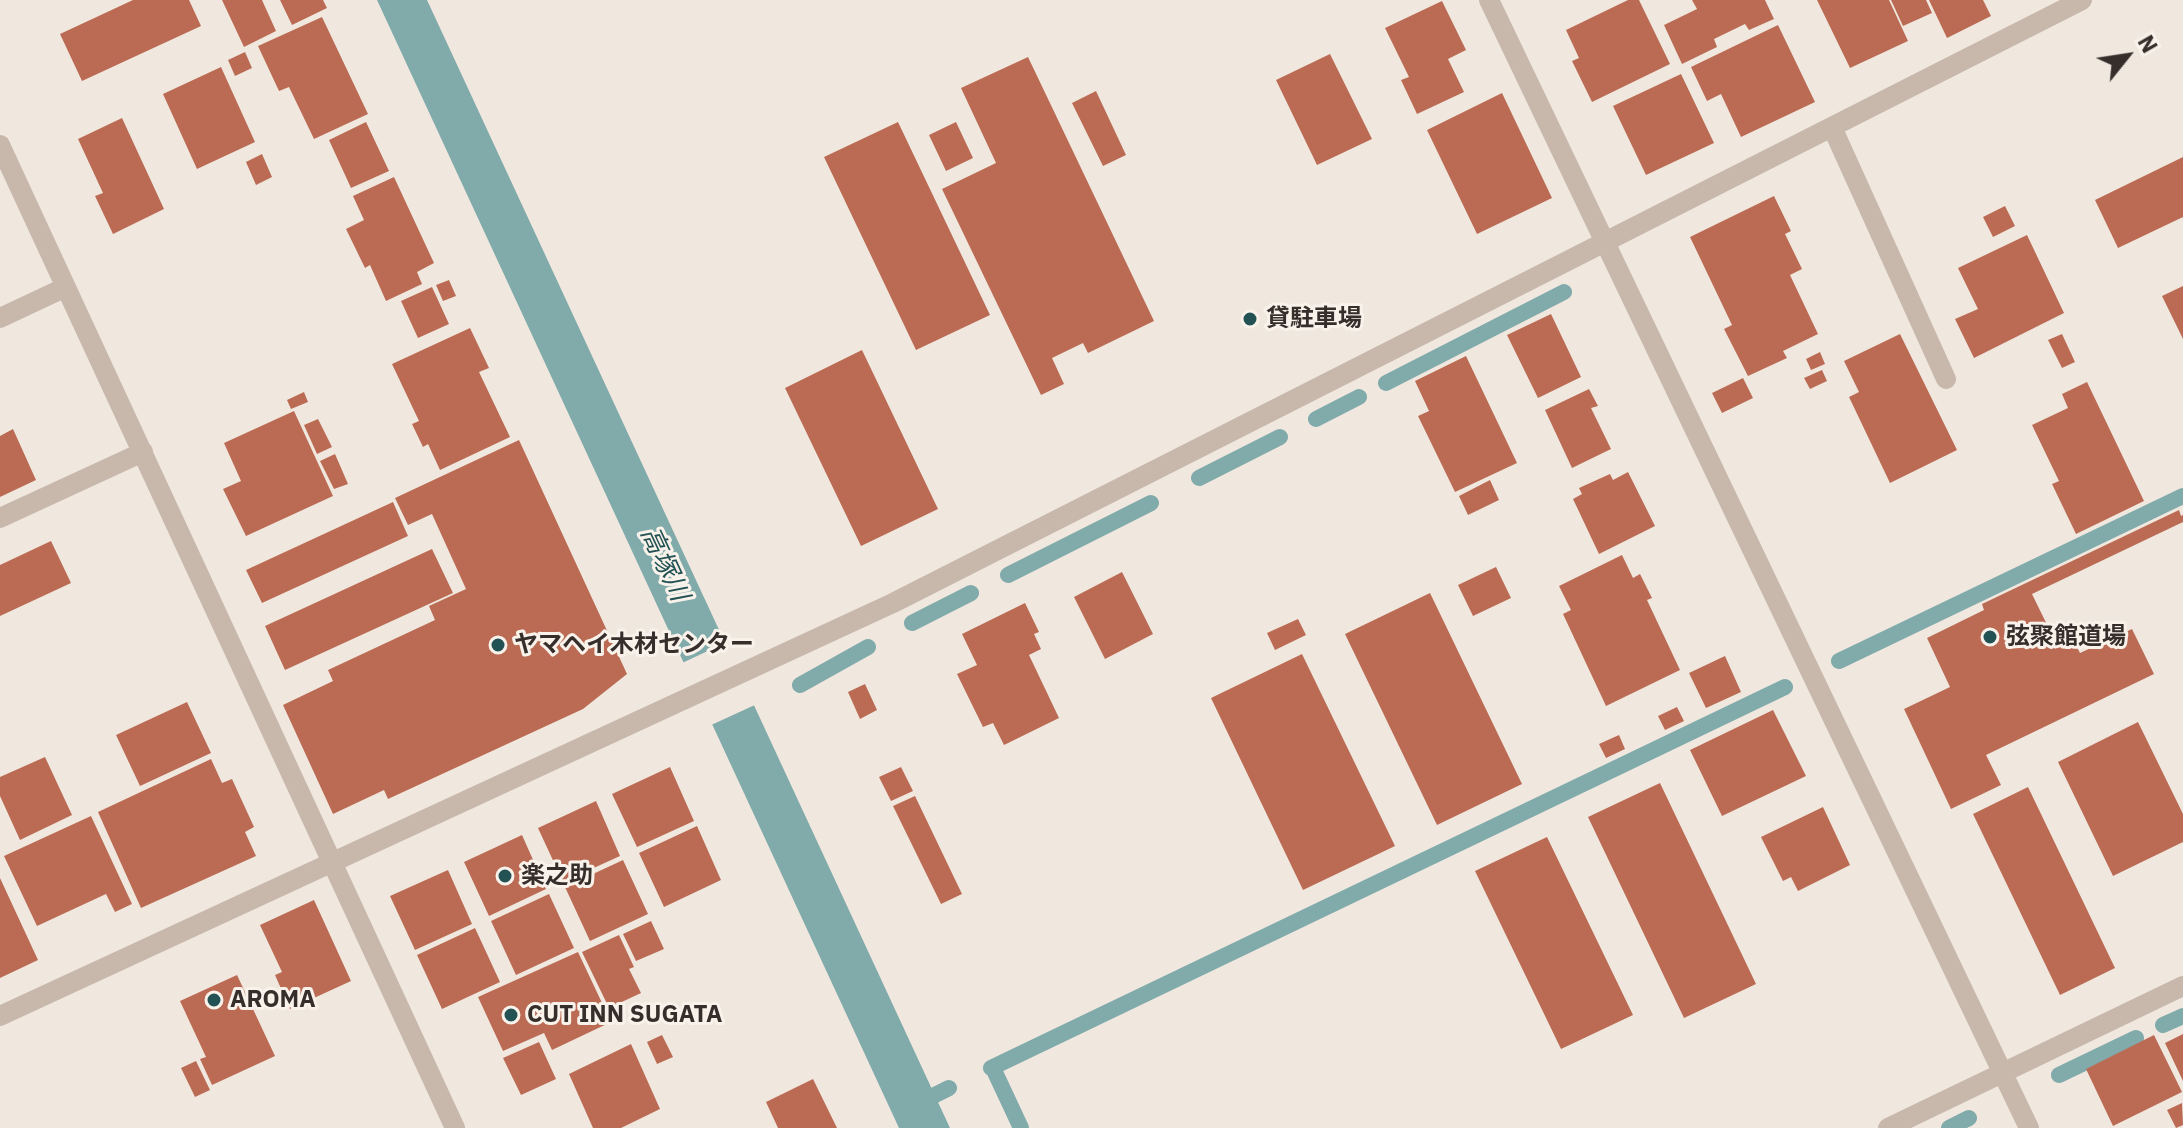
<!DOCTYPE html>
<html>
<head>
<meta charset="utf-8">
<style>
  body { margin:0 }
  #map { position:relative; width:2183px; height:1128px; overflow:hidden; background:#f0e8df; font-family:"IBM Plex Sans",sans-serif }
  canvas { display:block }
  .north { position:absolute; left:2087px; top:16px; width:80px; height:80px; -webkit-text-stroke:6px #f8f2eb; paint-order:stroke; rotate:60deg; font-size:22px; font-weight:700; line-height:32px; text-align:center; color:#362e2a }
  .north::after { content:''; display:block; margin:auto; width:28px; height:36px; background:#362e2a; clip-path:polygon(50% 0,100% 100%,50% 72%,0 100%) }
</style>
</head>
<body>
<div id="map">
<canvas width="2183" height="1128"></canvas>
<div class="north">N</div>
</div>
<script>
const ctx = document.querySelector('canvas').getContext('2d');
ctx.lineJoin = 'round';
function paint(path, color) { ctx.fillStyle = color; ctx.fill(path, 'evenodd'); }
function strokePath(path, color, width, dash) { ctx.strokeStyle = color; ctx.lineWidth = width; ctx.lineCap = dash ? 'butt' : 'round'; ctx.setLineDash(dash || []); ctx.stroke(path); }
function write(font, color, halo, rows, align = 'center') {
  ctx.font = font + ' "IBM Plex Sans","Noto Sans JP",sans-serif'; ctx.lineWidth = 6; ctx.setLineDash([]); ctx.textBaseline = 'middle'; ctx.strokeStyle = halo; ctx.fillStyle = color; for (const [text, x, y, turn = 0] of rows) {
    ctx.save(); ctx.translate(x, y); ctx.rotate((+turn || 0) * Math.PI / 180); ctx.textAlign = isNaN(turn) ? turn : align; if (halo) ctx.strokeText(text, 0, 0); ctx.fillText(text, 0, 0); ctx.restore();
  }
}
const water = new Path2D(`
  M377,0H427L950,1128H899Z`);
const pier = new Path2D(`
  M729,641L757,704L709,726L680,664Z`);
const stream = new Path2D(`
  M1386,383L1564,292
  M1316,419L1359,397
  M1199,478L1280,437
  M1008,575L1151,503
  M912,623L971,593
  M1839,661L2183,496
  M800,685L868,647
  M2163,1025L2183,1016
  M991,1068L1785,687
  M993,1068L1021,1128
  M2059,1075L2136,1038
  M915,1105L949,1088
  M1949,1128L1969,1118`);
const building = new Path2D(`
  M133,0H189L201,26L82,81L60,34Z
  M222,0H262L276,31L244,47Z
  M280,0H323L327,8L292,25Z
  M1628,0H1639L1670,64L1592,102L1572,61L1579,58L1566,30Z
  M1692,0H1765L1774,19L1749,30L1745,24L1714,39L1717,47L1682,64L1664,25L1697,9Z
  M1817,0H1889L1908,41L1850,68Z
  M1891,0H1926L1932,13L1903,26Z
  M1929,0H1983L1991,16L1947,38Z
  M1442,1L1466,50L1448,59L1464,92L1417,114L1401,80L1409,77L1385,28Z
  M322,17L368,114L314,139L289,87L279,91L258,46Z
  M1778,25L1815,102L1741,137L1721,94L1707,101L1691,67Z
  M245,52L252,68L235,76L228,60Z
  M1330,54L1372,139L1317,165L1276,80Z
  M1028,57L1154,321L1088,353L1083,343L1052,358L1064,384L1041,395L942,189L996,163L961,88Z
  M221,67L255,142L197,169L163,94Z
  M1681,74L1714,143L1646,175L1613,106Z
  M1096,91L1126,155L1103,166L1072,103Z
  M1502,93L1552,198L1477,234L1427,130Z
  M122,118L164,209L113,234L95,196L103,193L78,139Z
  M366,122L389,171L351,188L329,140Z
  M898,122L990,315L916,350L824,157Z
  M956,122L973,158L946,171L929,135Z
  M262,154L272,177L256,185L246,162Z
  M2183,157V217L2118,248L2095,200Z
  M394,177L434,263L417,272L422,284L386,301L370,265L365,268L346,229L364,220L353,196Z
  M1774,196L1791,231L1785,234L1802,269L1790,275L1818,334L1783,351L1787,358L1748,376L1724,329L1732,325L1690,237Z
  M2005,206L2015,226L1993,237L1983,217Z
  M2027,235L2064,313L1974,358L1955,319L1978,309L1958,268Z
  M449,280L456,296L443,301L436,285Z
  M2183,286V339L2162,296Z
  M432,287L449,324L418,338L401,301Z
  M1551,314L1581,377L1538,398L1507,335Z
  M470,328L489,368L479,372L510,437L440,470L428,444L423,447L412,424L419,421L392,364Z
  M1900,334L1957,450L1890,483L1849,397L1859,392L1844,361Z
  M2062,334L2075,362L2062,368L2048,340Z
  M862,350L938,509L861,546L785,388Z
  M1820,352L1825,364L1811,370L1806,359Z
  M1466,356L1517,463L1455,492L1418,416L1429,411L1415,381Z
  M1822,370L1827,381L1810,389L1804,378Z
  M1743,378L1753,398L1722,413L1712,393Z
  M2087,382L2144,501L2076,534L2052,484L2059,481L2032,425L2068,408L2062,394Z
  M1589,389L1598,406L1591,408L1611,449L1572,468L1545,410Z
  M304,392L308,402L291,409L287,400Z
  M294,411L333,496L246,536L223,489L241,481L224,443Z
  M318,419L332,447L317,454L304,425Z
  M13,429L36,480L0,497V436Z
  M519,440L627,674L583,709L388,799L384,790L333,814L283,705L333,681L328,670L435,620L429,606L466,589L432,514L408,525L395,498Z
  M335,454L348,484L334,489L320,461Z
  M1628,472L1655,526L1599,554L1573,499L1582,494L1579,488L1610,474L1613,480Z
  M1490,480L1499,500L1468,515L1459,496Z
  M393,502L408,536L262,603L246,570Z
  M2179,510L2181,516L2183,515V522L2032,594L2053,637L2068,630L2080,653L2132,629L2154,674L1986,755L2001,785L1951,809L1904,709L1950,687L1927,638L1984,610L1982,604Z
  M51,541L71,583L0,616V565Z
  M432,549L453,593L285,670L265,626Z
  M1622,555L1633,578L1640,574L1652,598L1647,600L1680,670L1606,706L1563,614L1571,610L1559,586Z
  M1496,567L1511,598L1473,616L1458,585Z
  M1122,572L1153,634L1105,659L1074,597Z
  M1430,593L1522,784L1437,825L1345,634Z
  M1025,603L1039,632L1034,634L1041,649L1029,655L1059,718L1004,745L993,723L983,727L957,674L977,665L962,634Z
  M1298,619L1306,635L1275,650L1267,633Z
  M1302,654L1395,846L1303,890L1211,698Z
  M1725,656L1741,692L1706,708L1689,673Z
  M865,684L877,710L860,719L848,692Z
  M187,702L211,753L140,786L116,735Z
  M1677,707L1684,721L1665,730L1658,716Z
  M1773,710L1806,776L1722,816L1690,750Z
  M2138,722L2183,814V842L2113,876L2058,762Z
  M1619,735L1625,749L1606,758L1599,744Z
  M45,757L72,815L20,840L0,796V777Z
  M211,759L222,783L232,779L254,827L245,832L256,856L141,908L98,812Z
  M670,767L694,821L637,847L612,794Z
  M901,767L913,791L891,801L879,777Z
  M1660,783L1756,984L1684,1018L1588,817Z
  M2028,787L2115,968L2060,995L1973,814Z
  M915,796L962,894L941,904L893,806Z
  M596,801L620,856L563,882L538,828Z
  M1823,807L1850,865L1798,891L1791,877L1783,881L1761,837Z
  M91,816L132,904L115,912L106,894L37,926L4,856Z
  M697,826L721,880L664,907L639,853Z
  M522,835L546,889L489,916L464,862Z
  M1547,837L1633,1015L1561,1049L1475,871Z
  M623,860L648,914L590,941L565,887Z
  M448,870L472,924L415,950L390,896Z
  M0,878L38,960L0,978Z
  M549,894L574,948L516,975L491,921Z
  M314,900L351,981L290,1009L275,975L282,972L260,925Z
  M651,921L664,949L636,961L623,934Z
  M475,928L500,982L442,1009L417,955Z
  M619,935L634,967L629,969L641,993L609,1008L582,952Z
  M578,952L611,1022L552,1050L544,1033L503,1051L478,997Z
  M237,975L275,1056L212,1085L200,1059L206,1057L180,1001Z
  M2183,1034V1081L2165,1043Z
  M662,1035L673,1057L657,1064L647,1042Z
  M2154,1035L2182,1092L2113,1126L2086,1069Z
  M539,1042L556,1079L521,1095L503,1058Z
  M631,1044L660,1109L621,1128H593L569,1074Z
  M196,1061L210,1090L195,1097L181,1068Z
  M813,1079L837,1128H778L766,1102Z
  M2182,1103L2183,1125L2176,1128L2167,1110Z`);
const minor = new Path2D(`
  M1489,0L2029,1128
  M1832,127L1946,379
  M0,145L455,1128
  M0,318L66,287
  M0,518L143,452
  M0,1016L893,603L2082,0
  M1888,1128L2183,986`);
const markers = [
  [1250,319,8,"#235254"],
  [1990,637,8,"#235254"],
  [498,645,8,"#235254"],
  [505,876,8,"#235254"],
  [214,1000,8,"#235254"],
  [511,1015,8,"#235254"]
];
const poiNames = [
  ["貸駐車場",1266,319],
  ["弦聚館道場",2006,637],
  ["ヤマヘイ木材センター",514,645],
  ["楽之助",521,876],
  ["AROMA",230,1000],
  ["CUT INN SUGATA",527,1015]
];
const waterNames = [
  ["高塚川",664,564,65]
];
paint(water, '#81aaab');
paint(pier, '#f0e8df');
strokePath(stream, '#81aaab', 16);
paint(building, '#bb6b53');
strokePath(minor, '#c8b8ac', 20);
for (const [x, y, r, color] of markers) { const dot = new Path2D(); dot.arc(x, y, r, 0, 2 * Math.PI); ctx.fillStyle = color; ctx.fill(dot); strokePath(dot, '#f8f2eb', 3); }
write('bold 24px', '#362e2a', '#f8f2eb', poiNames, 'left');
write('italic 26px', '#235254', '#f8f2eb', waterNames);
</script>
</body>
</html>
